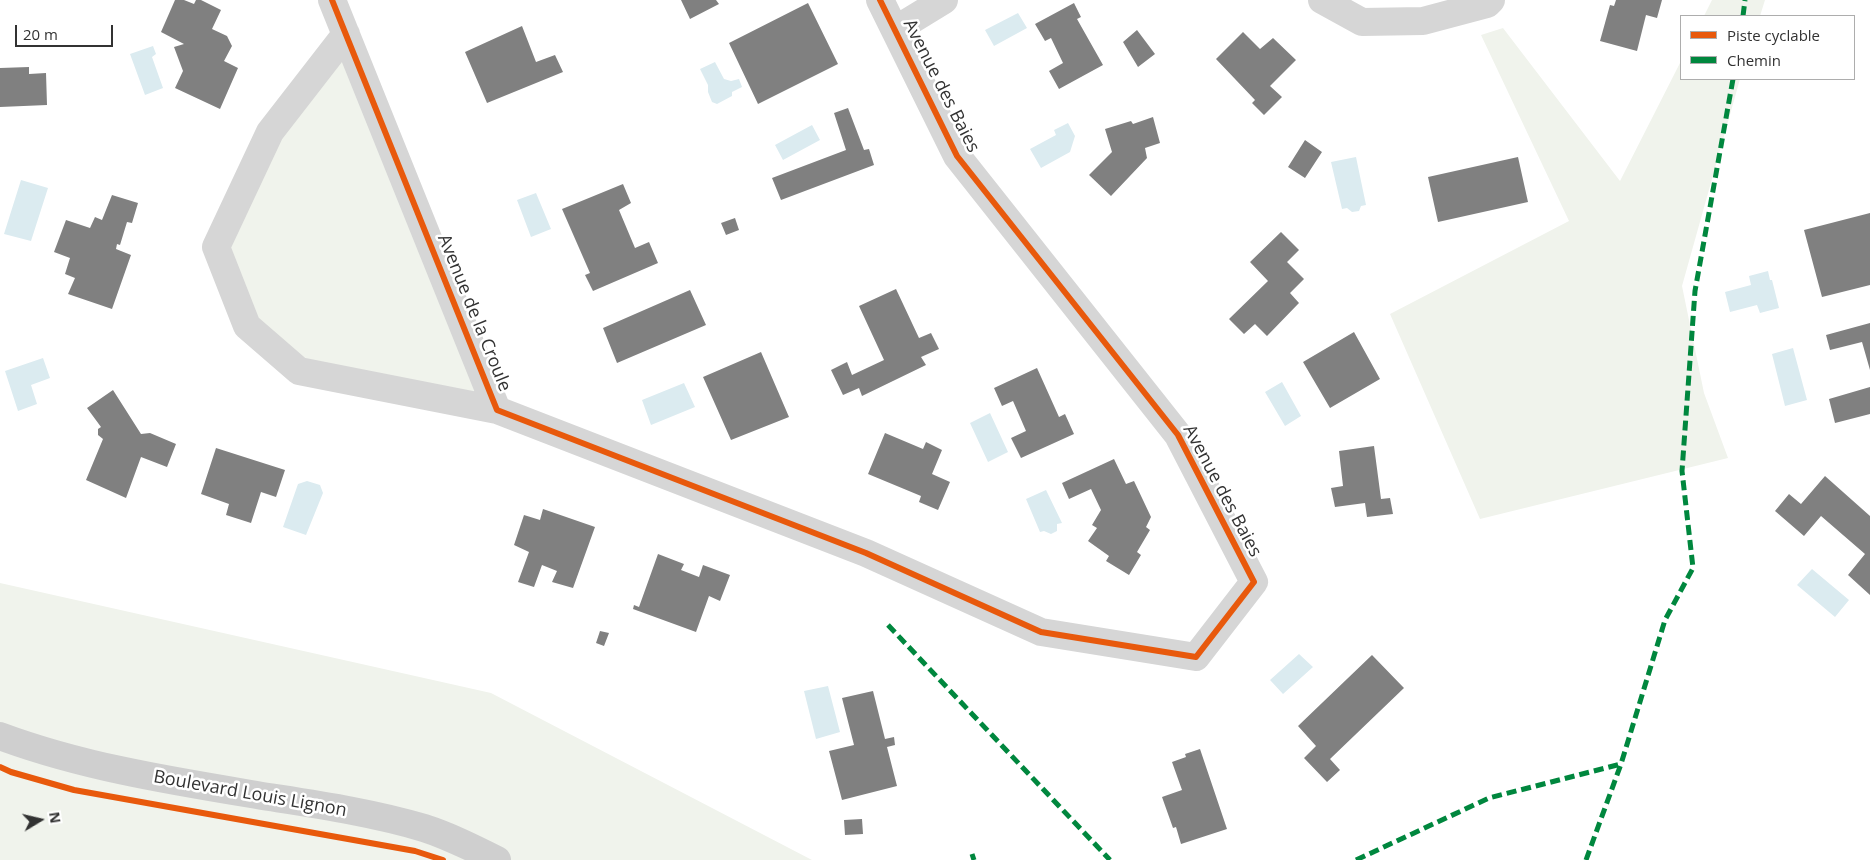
<!DOCTYPE html>
<html>
<head>
<meta charset="utf-8">
<style>
  body { margin:0 }
  #map { position:relative; width:1870px; height:860px; overflow:hidden; background:#fff; font-family:"Open Sans",sans-serif }
  canvas { display:block }
  .legend { position:absolute; left:1680px; top:15px; width:175px; height:65px; box-sizing:border-box; background:#fff; border:1px solid #adadad; margin:0; padding:6px 9px; list-style:none; font-size:15px; color:#323232 }
  .legend li { display:flex; align-items:center; gap:10px; height:25px }
  .legend b { width:25px; border:1px solid #adadad }
  .north { position:absolute; left:15px; top:795px; width:50px; height:50px; -webkit-text-stroke:4px #fff; paint-order:stroke; rotate:81deg; font-size:14px; font-weight:700; line-height:20px; text-align:center; color:#323232 }
  .north::after { content:''; display:block; margin:auto; width:18px; height:22px; background:#323232; clip-path:polygon(50% 0,100% 100%,50% 72%,0 100%) }
  .scale { position:absolute; left:15px; top:25px; width:98px; height:22px; box-sizing:border-box; border:2px solid #323232; border-top:0; padding-left:6px; font-size:15px; line-height:18px; white-space:nowrap; color:#323232; -webkit-text-stroke:4px #fff; paint-order:stroke }
</style>
</head>
<body>
<div id="map">
<canvas width="1870" height="860"></canvas>
<ul class="legend">
<li><b style="height:6px;background:#e8590c"></b>Piste cyclable</li>
<li><b style="height:6px;background:#00873e"></b>Chemin</li>
</ul>
<div class="north">N</div>
<div class="scale">20 m</div>
</div>
<script>
const ctx = document.querySelector('canvas').getContext('2d');
ctx.lineJoin = 'round';
function paint(path, color) { ctx.fillStyle = color; ctx.fill(path, 'evenodd'); }
function strokePath(path, color, width, dash) { ctx.strokeStyle = color; ctx.lineWidth = width; ctx.lineCap = dash ? 'butt' : 'round'; ctx.setLineDash(dash || []); ctx.stroke(path); }
function write(font, color, halo, rows, align = 'center') {
  ctx.font = font + ' "Open Sans",sans-serif'; ctx.lineWidth = 5; ctx.setLineDash([]); ctx.textBaseline = 'middle'; ctx.strokeStyle = halo; ctx.fillStyle = color; for (const [text, x, y, turn = 0] of rows) {
    ctx.save(); ctx.translate(x, y); ctx.rotate((+turn || 0) * Math.PI / 180); ctx.textAlign = isNaN(turn) ? turn : align; if (halo) ctx.strokeText(text, 0, 0); ctx.fillText(text, 0, 0); ctx.restore();
  }
}
const green = new Path2D(`
  M1712,0H1765L1760,16H1704Z
  M1503,28L1620,181L1681,61V79H1740L1682,286L1704,393L1728,458L1480,519L1390,314L1569,221L1481,35Z
  M345,40L495,409L299,369L249,326L218,247L271,134Z
  M0,583L491,693L812,860H0Z`);
const water = new Path2D(`
  M1018,13L1027,28L994,46L985,30Z
  M153,46L156,54L152,57L163,88L145,95L130,54Z
  M715,62L724,79L731,81L739,79L742,87L732,92V96L717,104L712,102L708,92V85L700,69Z
  M1068,123L1075,136L1070,152L1041,168L1030,149L1056,135L1054,130Z
  M812,125L820,140L783,160L775,145Z
  M1356,157L1366,205L1361,206L1359,211L1352,212L1347,208L1342,209L1331,162Z
  M21,180L48,188L31,241L4,234Z
  M536,193L551,229L531,237L517,200Z
  M1768,271L1770,280H1772L1779,308L1760,313L1757,305L1730,312L1725,292L1751,285L1749,276Z
  M1793,348L1807,400L1785,406L1772,354Z
  M43,358L50,378L31,385L37,404L18,411L5,371Z
  M1282,382L1301,416L1285,426L1265,392Z
  M684,383L695,407L651,425L642,400Z
  M990,413L1008,452L988,462L970,423Z
  M307,481L320,485L323,493L306,535L283,527L298,484Z
  M1046,490L1062,523L1057,524V531L1051,534L1044,531L1040,532L1026,499Z
  M1812,569L1849,600L1835,617L1797,585Z
  M1299,654L1313,667L1283,694L1270,680Z
  M828,686L840,732L816,739L804,691Z`);
const building = new Path2D(`
  M175,0H184L194,4L196,0H201L221,10L212,29L227,36L232,46L224,61L238,68L220,109L175,88L183,71L174,47L184,44L161,32Z
  M681,0H716L719,4L690,19Z
  M1616,0H1662L1657,18L1646,15L1637,51L1600,41L1610,5L1614,6Z
  M808,3L838,64L758,104L729,43Z
  M1074,3L1081,17L1077,19L1103,65L1059,89L1049,71L1063,63L1051,38L1045,41L1035,24Z
  M522,26L536,62L555,55L563,72L487,103L465,52Z
  M1137,30L1155,54L1138,67L1123,42Z
  M1243,32L1260,49L1273,38L1296,60L1270,86L1282,97L1264,115L1252,103L1255,100L1216,59Z
  M29,67V74L46,73L47,105L0,107V68Z
  M848,108L864,150L869,149L874,165L781,200L772,178L846,150L834,113Z
  M1153,117L1160,143L1145,148L1147,158L1111,196L1089,175L1112,152L1105,129L1131,121L1133,124Z
  M1305,140L1322,152L1305,178L1288,167Z
  M1518,157L1528,202L1438,222L1428,177Z
  M623,184L631,203L619,210L635,248L649,242L658,263L593,291L585,275L590,273L562,209Z
  M112,195L138,203L132,223L127,222L120,245L117,244L116,249L131,255L112,309L68,294L75,278L65,274L70,258L54,252L66,220L90,228L95,217L102,220Z
  M1870,213V285L1822,297L1804,230Z
  M735,218L739,230L726,235L721,223Z
  M1281,232L1299,250L1287,262L1304,279L1290,293L1299,303L1267,336L1255,324L1244,334L1229,319L1268,281L1250,262Z
  M896,289L919,338L931,333L939,349L921,357L926,365L862,396L859,388L843,395L831,370L847,362L852,375L884,360L859,306Z
  M690,290L706,325L617,363L603,328Z
  M1870,323V370L1862,342L1830,350L1826,335Z
  M1354,332L1380,379L1330,408L1303,362Z
  M761,352L789,417L731,440L703,377Z
  M1037,368L1059,417L1065,414L1074,434L1021,458L1011,438L1026,431L1013,401L1002,406L994,388Z
  M1870,387V414L1835,423L1829,399Z
  M113,390L141,434L150,433L176,444L167,467L141,457L126,498L86,480L103,439L98,435V429L101,427L87,408Z
  M885,433L923,449L926,442L942,450L932,474L950,482L938,510L919,502L921,496L868,474Z
  M1374,446L1381,499L1390,498L1393,514L1367,517L1365,503L1335,507L1331,488L1343,486L1339,451Z
  M216,448L285,470L276,497L261,492L251,523L226,515L229,504L201,494Z
  M1114,459L1126,484L1134,481L1151,517L1146,527L1150,530L1137,552L1141,555L1129,575L1106,561L1109,556L1088,541L1097,528L1092,525L1101,510L1091,489L1069,499L1062,483Z
  M1825,476L1870,516V595L1848,575L1865,554L1821,516L1804,536L1775,511L1789,494L1801,504Z
  M543,509L595,527L573,588L552,582L557,571L542,565L534,587L518,582L529,552L514,545L524,515L540,520Z
  M658,554L684,564L681,570L699,577L703,565L730,575L720,601L709,596L696,632L633,609L634,605L639,607Z
  M600,631L609,633L604,646L596,643Z
  M1372,655L1404,688L1330,759L1340,770L1327,782L1304,758L1316,746L1298,726Z
  M873,691L885,739L894,737L895,745L887,747L897,786L842,800L829,751L854,745L842,698Z
  M1200,749L1227,829L1181,844L1176,827L1173,828L1162,797L1182,790L1172,762L1186,757L1185,754Z
  M862,819L863,834L845,835L844,820Z`);
const minor = new Path2D(`
  M332,0L497,410L866,553L1041,632L1196,657L1254,582L1178,435L957,156L880,0
  M1322,0L1362,22L1423,21L1487,4L1491,0
  M895,30L944,0
  M346,34L270,132L216,247L247,326L299,371L497,410`);
const secondary = new Path2D(`
  M0,736C86,768 179,782 269,797C320,805 374,813 424,828C449,836 473,848 497,860`);
const quiet = new Path2D(`
  M1743,16L1745,0
  M888,625L1110,860
  M972,854L974,860
  M1356,860L1489,798L1621,764
  M1586,860L1621,764L1665,620L1693,568L1682,471L1695,291L1733,79`);
const cycleway = new Path2D(`
  M332,0L497,410L866,553L1041,632L1196,657L1254,582L1178,435L957,156L880,0
  M0,767L11,772L74,790L415,851L443,860`);
const streetNames = [
  ["Avenue des Baies",941,86,63],
  ["Avenue de la Croule",474,313,68],
  ["Avenue des Baies",1222,491,62],
  ["Boulevard Louis Lignon",250,794,10]
];
paint(green, '#f0f3ec');
paint(water, '#dbebf0');
paint(building, '#808080');
strokePath(minor, '#d6d6d6', 28);
strokePath(secondary, '#cfcfcf', 28);
strokePath(quiet, '#00873e', 5, [10, 5]);
strokePath(cycleway, '#e8590c', 6);
write('18px', '#323232', '#fff', streetNames);
</script>
</body>
</html>
